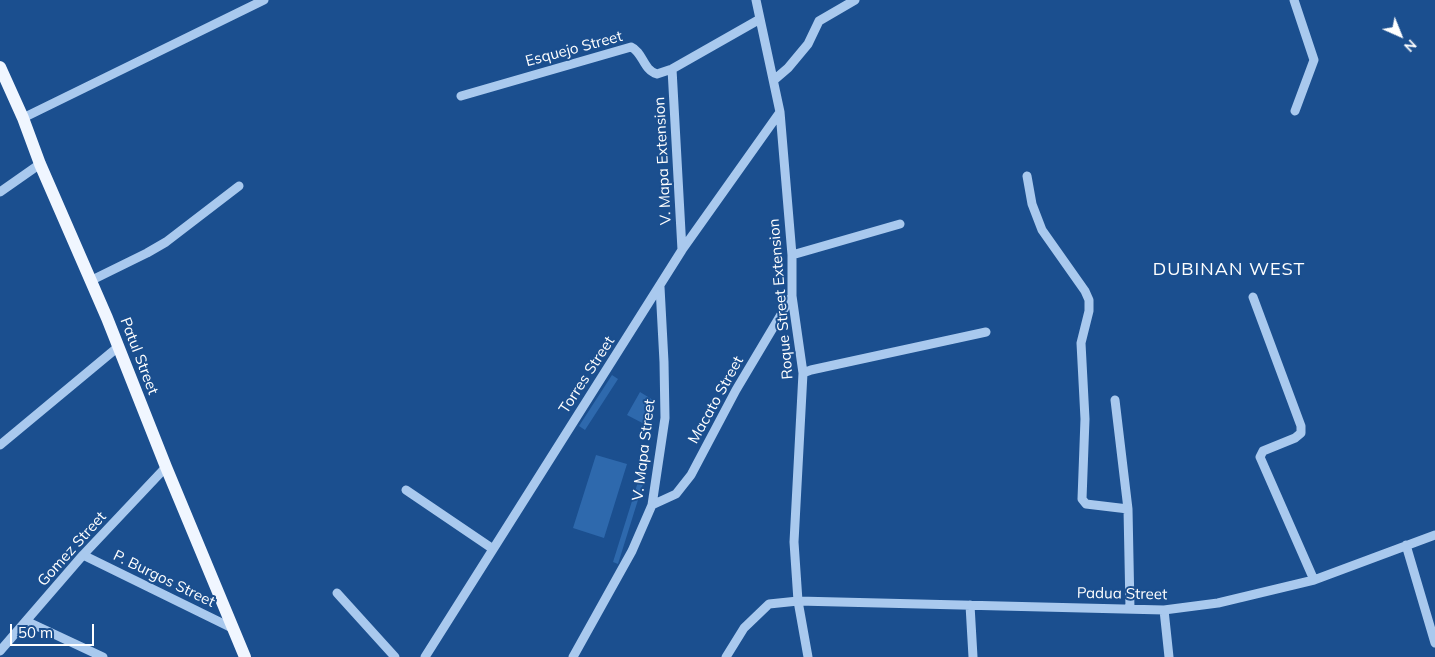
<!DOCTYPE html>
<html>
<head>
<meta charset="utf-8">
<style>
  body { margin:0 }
  #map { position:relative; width:1435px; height:657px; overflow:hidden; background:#1b4f8f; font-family:Mulish,sans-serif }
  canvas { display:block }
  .north { position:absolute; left:1375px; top:10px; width:50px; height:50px; -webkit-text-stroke:4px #1b4f8f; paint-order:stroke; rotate:136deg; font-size:14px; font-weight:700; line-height:20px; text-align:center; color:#fff }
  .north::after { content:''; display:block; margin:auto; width:18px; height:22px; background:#fff; clip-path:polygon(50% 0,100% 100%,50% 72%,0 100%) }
  .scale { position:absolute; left:10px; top:624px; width:84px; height:22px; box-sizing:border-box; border:2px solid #fff; border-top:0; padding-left:6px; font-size:15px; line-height:18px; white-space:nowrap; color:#fff; -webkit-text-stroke:4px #1b4f8f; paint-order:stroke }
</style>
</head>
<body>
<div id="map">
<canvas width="1435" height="657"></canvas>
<div class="north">N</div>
<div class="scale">50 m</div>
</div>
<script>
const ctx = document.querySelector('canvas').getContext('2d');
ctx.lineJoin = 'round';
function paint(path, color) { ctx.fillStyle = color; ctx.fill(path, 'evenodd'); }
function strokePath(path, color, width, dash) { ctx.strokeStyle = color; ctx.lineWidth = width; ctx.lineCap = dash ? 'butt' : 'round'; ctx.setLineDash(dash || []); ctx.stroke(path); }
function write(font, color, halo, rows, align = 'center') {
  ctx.font = font + ' Mulish,sans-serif'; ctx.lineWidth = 4; ctx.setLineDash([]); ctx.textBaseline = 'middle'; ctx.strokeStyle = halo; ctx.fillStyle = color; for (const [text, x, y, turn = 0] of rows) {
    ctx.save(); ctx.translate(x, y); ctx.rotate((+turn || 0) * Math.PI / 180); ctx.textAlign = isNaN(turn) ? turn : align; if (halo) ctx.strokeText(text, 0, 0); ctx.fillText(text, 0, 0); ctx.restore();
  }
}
const green = new Path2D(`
  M612,375L618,379L585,430L579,426Z
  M640,392L653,400L650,427L627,415Z
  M596,455L627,464L604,538L573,528Z
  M642,469L647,471L618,564L613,562Z`);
const minor = new Path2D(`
  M756,0L780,112L792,255V296L803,373L794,542L798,601L808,657
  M1294,0L1314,60L1295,111
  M672,69L682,250
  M774,80L788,68L808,44L819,21L855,0
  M461,96L631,47C643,52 643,70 657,74L672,69L760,19
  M23,118L264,0
  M1027,176L1032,204L1042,230L1085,291L1089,300V311L1081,343L1085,419L1082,499L1086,504L1128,509
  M0,192L40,164
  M792,255L900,224
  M90,281L147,253L166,242L239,186
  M1253,297L1301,426V433L1295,438L1263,451L1260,457L1314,580
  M803,373L811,370L986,332
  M1115,400L1128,509L1130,609
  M0,445L118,347
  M406,490L493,549
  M652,505L676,494L691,475L736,390L792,296
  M1406,545L1435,643
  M83,555L232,628
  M337,593L395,657
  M970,605L973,657
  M1164,610L1169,657
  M26,621L103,657
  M0,651L83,555L166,467
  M425,657L682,250L780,112
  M573,657L632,551L652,505L665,418L664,362L660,287
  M726,657L744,628L769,604L798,601L1164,610L1218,603L1314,580L1435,535`);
const major = new Path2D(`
  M0,67L23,118L40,164L107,318L166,467L245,657`);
const streetNames = [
  ["Esquejo Street",574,49,-15],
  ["V. Mapa Extension",663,161,-93],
  ["Roque Street Extension",781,299,-95],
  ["Patul Street",139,356,69],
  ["Torres Street",587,375,-57],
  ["Macato Street",716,400,-61],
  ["V. Mapa Street",644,450,-83],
  ["Gomez Street",72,549,-48],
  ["P. Burgos Street",164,579,26],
  ["Padua Street",1122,594,1]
];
const quarterNames = [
  ["DUBINAN WEST",1229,270]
];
paint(green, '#2e69ad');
strokePath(minor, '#a9c9ee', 9);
strokePath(major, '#f0f6ff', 12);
write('15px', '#fff', '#1b4f8f', streetNames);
ctx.letterSpacing = '1px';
write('18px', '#fff', '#1b4f8f', quarterNames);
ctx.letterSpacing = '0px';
</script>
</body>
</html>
